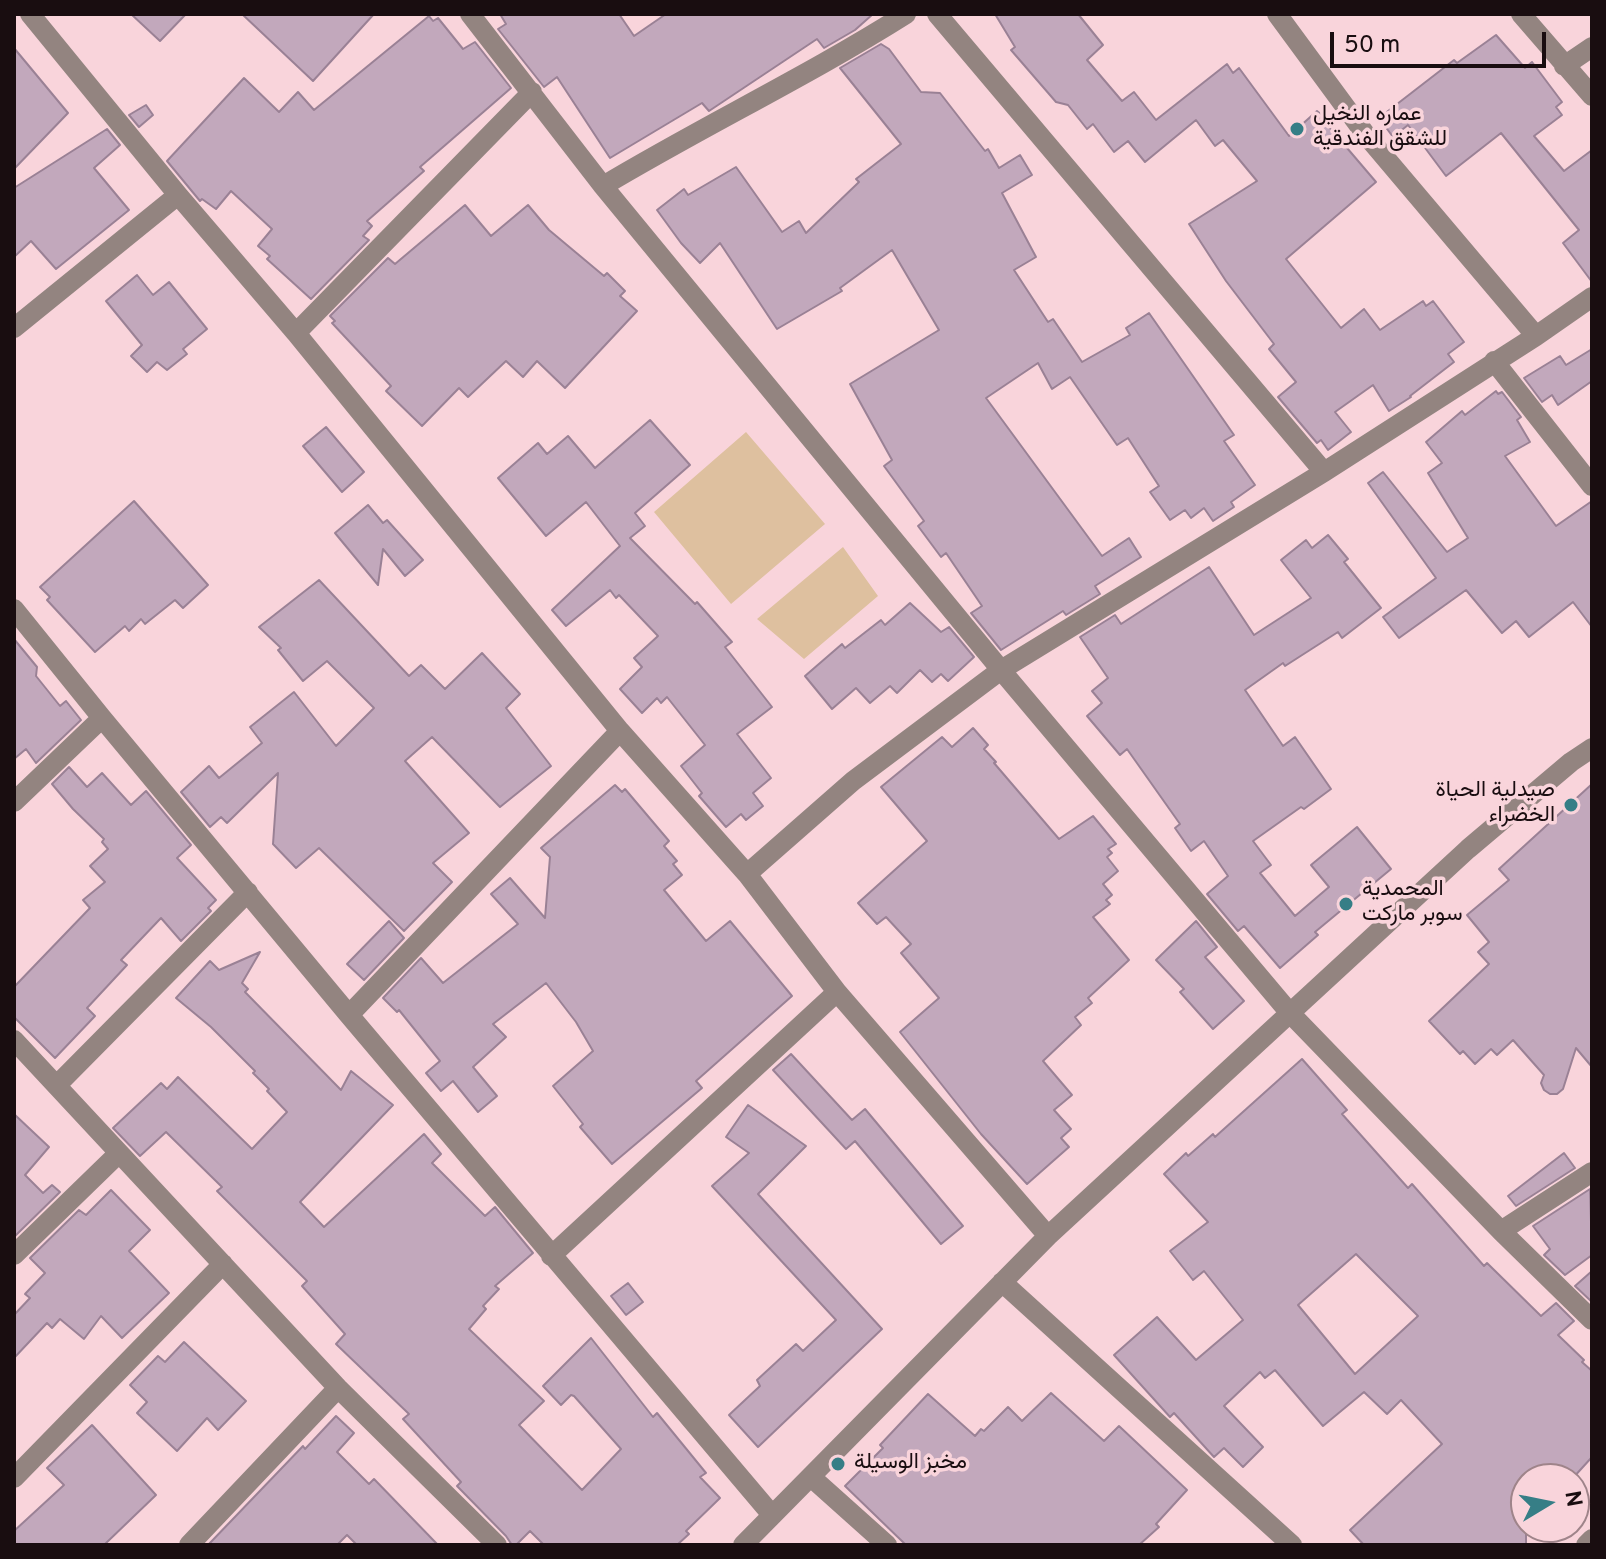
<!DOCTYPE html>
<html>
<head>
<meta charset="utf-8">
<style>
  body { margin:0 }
  #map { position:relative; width:1606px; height:1559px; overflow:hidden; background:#f9d4db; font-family:Overpass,sans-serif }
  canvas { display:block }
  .frame { position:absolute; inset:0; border:16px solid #190d10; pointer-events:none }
  .north { position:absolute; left:1510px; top:1463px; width:80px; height:80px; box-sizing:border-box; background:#f9d4db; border:2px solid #9f848a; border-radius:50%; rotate:80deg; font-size:22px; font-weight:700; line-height:32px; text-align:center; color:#190d10 }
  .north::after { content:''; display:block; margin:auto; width:28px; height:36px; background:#367e86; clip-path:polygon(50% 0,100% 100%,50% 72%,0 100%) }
  .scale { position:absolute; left:1330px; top:32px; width:216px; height:36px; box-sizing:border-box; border:4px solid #190d10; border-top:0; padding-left:10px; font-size:24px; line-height:28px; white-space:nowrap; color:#190d10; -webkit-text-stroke:6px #f9d4db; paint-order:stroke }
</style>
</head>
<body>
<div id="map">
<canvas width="1606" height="1559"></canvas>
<div class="frame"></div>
<div class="north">N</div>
<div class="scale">50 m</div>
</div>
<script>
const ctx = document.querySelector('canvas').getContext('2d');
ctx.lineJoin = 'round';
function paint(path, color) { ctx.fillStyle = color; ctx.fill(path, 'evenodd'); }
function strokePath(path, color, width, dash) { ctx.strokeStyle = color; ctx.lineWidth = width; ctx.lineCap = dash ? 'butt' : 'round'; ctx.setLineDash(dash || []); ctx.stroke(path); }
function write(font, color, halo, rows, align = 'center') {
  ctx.font = font + ' Overpass,Vazirmatn,sans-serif'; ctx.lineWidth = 7; ctx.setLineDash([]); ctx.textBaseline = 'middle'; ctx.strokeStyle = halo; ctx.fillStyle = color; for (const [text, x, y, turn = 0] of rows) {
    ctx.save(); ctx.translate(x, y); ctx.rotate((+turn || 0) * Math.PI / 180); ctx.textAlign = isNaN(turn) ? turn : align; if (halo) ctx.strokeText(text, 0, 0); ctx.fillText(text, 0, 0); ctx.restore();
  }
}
const green = new Path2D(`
  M746,432L825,524L731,604L654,512Z
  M843,547L878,596L804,659L757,619Z`);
const building = new Path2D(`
  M131,14H186L160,41Z
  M242,14H374L313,81Z
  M500,14H619L634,36L666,14H873L855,30L824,48L817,39L709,111L702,103L610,158L557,77L544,87L498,29L506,24Z
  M995,14H1078L1103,45L1087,60L1122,101L1134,92L1156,120L1227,64L1233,73L1239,68L1289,136L1317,111L1328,120L1330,128L1376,182L1286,259L1341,328L1364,309L1380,330L1423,301L1426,306L1433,301L1464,342L1448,354L1454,362L1410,396L1411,397L1389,411L1373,385L1335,412L1351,432L1328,450L1321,440L1317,443L1278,397L1296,382L1269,349L1274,344L1226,281L1189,224L1257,181L1223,140L1215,146L1196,120L1145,162L1128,141L1114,152L1093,124L1087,129L1068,105L1056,102L1011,50L1015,47Z
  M429,16L433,21L438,18L463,49L475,42L511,88L420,167L424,171L367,221L372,226L363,236L369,240L311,299L267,259L270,256L258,246L272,229L231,191L216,209L202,199L200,201L167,161L244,78L279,112L298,92L314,110Z
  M1496,35L1525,68L1532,62L1562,102L1556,107L1562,115L1534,136L1564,171L1592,150V282L1563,243L1579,230L1501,133L1446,176L1408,125L1393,137L1379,118L1454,60L1457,63Z
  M881,44L889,49L921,92L940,93L985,151L988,149L999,168L1020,155L1032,175L1002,193L1036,257L1014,270L1048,322L1053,319L1082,362L1130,335L1126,328L1149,313L1234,435L1224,441L1255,485L1231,502L1234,507L1213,521L1204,508L1191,518L1185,510L1170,520L1150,492L1159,486L1128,438L1117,445L1070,377L1052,389L1038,363L986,398L1102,556L1129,538L1141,557L1095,586L1100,594L1066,615L1063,611L1001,650L971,613L982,606L946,553L941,557L918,526L924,521L884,466L892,460L850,384L939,330L892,250L840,288L842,291L777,329L720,243L700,263L681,243L657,210L684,189L688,195L736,167L782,232L799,221L806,233L859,182L856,179L901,144L840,68Z
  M14,48L68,113L14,169Z
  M146,105L153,115L139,127L129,115Z
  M107,129L120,145L94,168L129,210L56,269L31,241L14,257V188Z
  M465,205L491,236L528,205L549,230L604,276L607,273L625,291L620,296L637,311L565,388L537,361L523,377L506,361L468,397L459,388L422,426L386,391L391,386L332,323L335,321L330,316L388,258L395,264Z
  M137,275L153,295L169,282L207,329L183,349L187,354L167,370L157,362L147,372L131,356L142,345L106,301Z
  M1592,349V381L1558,405L1552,395L1542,402L1524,378L1560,356L1566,365Z
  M1496,391L1498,394L1502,392L1521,417L1517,420L1530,442L1505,456L1556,526L1592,501V627L1573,602L1529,637L1516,621L1502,633L1466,590L1399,638L1383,617L1436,578L1368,483L1383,472L1447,552L1468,538L1428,473L1442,463L1426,442L1462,411L1465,415Z
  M650,420L690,465L635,513L645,526L630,538L695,604L697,602L732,642L725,647L772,707L737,734L771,778L753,793L763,806L746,820L741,814L726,827L699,796L702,793L681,766L705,745L667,697L661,703L657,698L642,713L620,689L642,667L634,658L658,636L619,595L616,598L610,590L566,626L552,610L620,546L586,502L546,536L498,478L538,443L547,454L568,436L595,468Z
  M326,427L364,472L342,492L303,446Z
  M134,501L208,585L183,608L175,600L145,624L141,619L129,631L125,626L95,652L47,600L50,597L40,587Z
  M368,505L383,523L387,520L423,560L405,576L383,549L378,585L335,533Z
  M1328,535L1348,559L1344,562L1381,608L1342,638L1338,632L1285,666L1283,663L1245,690L1283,746L1295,737L1331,789L1304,809L1301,807L1253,841L1271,865L1260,873L1295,916L1329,887L1311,865L1357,827L1391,869L1315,932L1318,935L1280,968L1244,926L1238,931L1207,894L1228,876L1204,841L1191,851L1175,828L1180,824L1127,749L1120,755L1087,716L1102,703L1092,691L1108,678L1080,637L1115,615L1121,624L1209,567L1254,635L1311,598L1281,560L1306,540L1312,548Z
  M319,580L409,676L421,665L445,689L482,653L520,694L506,708L551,766L500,807L432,737L405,761L469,833L433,863L452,882L404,931L319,848L296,868L273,844L278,773L227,823L221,817L210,827L181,792L209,766L219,778L262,743L250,727L294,692L336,746L374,708L327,661L303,681L278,650L281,648L259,627Z
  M910,603L941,632L949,627L974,657L948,681L941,674L932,682L920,670L897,693L890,686L870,703L856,688L832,709L805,676L842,644L845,648L881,620L885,625Z
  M14,639L37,667L36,676L60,706L66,701L81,720L36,763L26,749L14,759Z
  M973,728L988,745L984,749L996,762L994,763L1059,839L1093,816L1116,844L1108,849L1112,853L1107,857L1118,871L1103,884L1112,895L1106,900L1110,904L1093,917L1129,960L1088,998L1092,1003L1075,1017L1081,1025L1043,1061L1072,1095L1054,1110L1071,1129L1061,1138L1069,1147L1027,1184L981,1134L900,1032L939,998L901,953L911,944L886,917L877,924L858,903L927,841L881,787L942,737L952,747Z
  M69,767L87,787L102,773L131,805L146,791L191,845L177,858L216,900L208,908L211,911L181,941L161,918L121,960L127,965L87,1008L95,1016L55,1058L14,1017V987L90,908L83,900L105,882L90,866L108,849L102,842L104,839L73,809L52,784Z
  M1592,784V1067L1576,1048L1563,1089L1557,1094H1550L1544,1090L1541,1083L1544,1075L1513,1040L1497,1055L1491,1049L1475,1064L1463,1051L1460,1054L1429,1021L1489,964L1478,952L1489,942L1467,915L1509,880L1499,869Z
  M615,785L622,792L625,789L669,841L664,846L677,861L673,864L682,875L664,890L706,941L730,921L792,996L696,1081L702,1088L612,1164L580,1127L583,1124L553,1086L593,1051L576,1022L546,983L493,1024L506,1037L473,1067L497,1096L478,1112L453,1081L441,1091L426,1073L440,1061L399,1010L397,1012L383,998L421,958L443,983L518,924L491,894L510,878L545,918L550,857L541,848Z
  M389,921L404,938L364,980L347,964Z
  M1196,921L1217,947L1205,957L1244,1001L1213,1029L1180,992L1184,989L1156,960Z
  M260,952L242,983L248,989L245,992L341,1090L351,1071L393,1105L300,1202L324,1227L424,1134L441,1154L432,1163L485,1216L495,1207L533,1253L495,1286L499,1289L483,1306L486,1309L469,1329L544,1401L519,1425L582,1490L621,1449L574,1396L571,1395L561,1405L543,1386L591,1338L653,1417L657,1413L706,1473L700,1477L720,1498L686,1531L689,1534L677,1545H544L530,1531L516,1545H512L506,1536L457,1486L461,1482L403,1419L409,1414L336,1344L345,1334L302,1286L307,1281L217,1191L222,1187L166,1132L140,1156L113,1128L161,1083L167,1089L178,1077L252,1149L287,1112L267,1091L269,1089L253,1073L255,1071L211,1027L176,998L210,961L219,970Z
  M791,1054L852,1120L865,1109L963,1226L941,1244L855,1141L846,1149L773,1070Z
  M1302,1059L1347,1110L1342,1114L1408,1188L1412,1184L1484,1266L1487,1263L1541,1316L1556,1303L1574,1321L1558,1335L1584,1360L1582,1362L1592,1371V1457L1572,1479H1526V1545H1364L1350,1530L1442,1444L1401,1400L1387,1414L1364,1392L1323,1426L1275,1370L1265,1378L1260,1372L1224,1406L1263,1447L1243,1467L1224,1448L1214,1457L1174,1413L1170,1417L1114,1355L1157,1317L1196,1360L1243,1320L1204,1271L1193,1280L1170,1251L1208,1222L1164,1174L1186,1153L1188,1156L1213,1134L1215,1137ZM1356,1254L1418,1316L1355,1374L1298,1305Z
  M748,1105L806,1146L758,1194L882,1329L758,1447L729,1415L760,1386L757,1380L796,1344L803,1351L836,1320L712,1186L749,1153L726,1137Z
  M14,1114L49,1147L25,1175L43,1193L52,1185L60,1192L14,1237Z
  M1564,1153L1575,1168L1516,1206L1508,1196Z
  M1590,1189L1592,1255L1565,1275L1544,1255L1550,1249L1533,1226Z
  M111,1190L150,1230L129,1251L169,1293L122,1338L101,1316L84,1339L60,1319L52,1328L47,1323L14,1358V1315L30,1298L25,1294L45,1273L30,1258L79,1210L86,1215Z
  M1592,1271V1302L1575,1286Z
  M628,1283L643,1302L626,1315L611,1296Z
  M184,1342L246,1401L218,1430L207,1418L177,1451L137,1413L147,1402L130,1385L158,1356L165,1362Z
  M1051,1393L1104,1441L1119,1426L1187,1490L1156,1524L1159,1527L1139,1545H906L845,1486L883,1448L880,1445L928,1394L975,1436L981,1429L984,1431L1008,1407L1022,1421Z
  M336,1416L354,1433L337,1452L369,1484L374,1479L438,1545H357L347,1535L337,1545H208L303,1446L305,1449Z
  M92,1425L156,1495L104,1545H14V1531L64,1485L47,1468Z`);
const minor = new Path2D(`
  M30,14L178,195L296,333L620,731L747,874L837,992L1048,1236
  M470,14L603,186L1001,670L1289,1012L1501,1231L1592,1320
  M937,14L1324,472
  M1277,14L1366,135L1536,336
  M1521,14L1592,96
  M1564,66L1592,47
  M603,186C703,126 808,76 906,14
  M14,328L178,195
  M296,333L532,92
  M1494,361L1592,486
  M14,609L102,718L349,1015L772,1515
  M14,802L102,718
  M747,874L853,781L1001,670L1324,472L1536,336L1592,297
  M349,1015L620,731
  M14,1040L338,1388L497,1545
  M57,1085L248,892
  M1501,1231L1592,1172
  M14,1255L119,1153
  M551,1256L837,992
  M1002,1282L1292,1545
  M811,1477L887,1545
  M14,1478L223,1264
  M189,1545L338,1388
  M743,1545L1048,1236L1468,849L1571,762L1592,748
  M1586,1545L1592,1539`);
const markers = [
  [1297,129,8,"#367e86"],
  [1571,805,8,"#367e86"],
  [1346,904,8,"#367e86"],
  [838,1464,8,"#367e86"]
];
const poiNames = [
  ["عماره النخيل",1313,116],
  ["للشقق الفندقية",1313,141],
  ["صيدلية الحياة",1555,792,"right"],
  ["الخضراء",1555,817,"right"],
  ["المحمدية",1362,891],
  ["سوبر ماركت",1362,916],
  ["مخبز الوسيلة",854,1464]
];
paint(green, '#dec09f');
paint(building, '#c2a8bc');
strokePath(building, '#9a8195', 2);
strokePath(minor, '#938480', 20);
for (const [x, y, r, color] of markers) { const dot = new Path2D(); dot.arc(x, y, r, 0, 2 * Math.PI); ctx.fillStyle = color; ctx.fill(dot); strokePath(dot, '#f9d4db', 3); }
write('22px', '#190d10', '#f9d4db', poiNames, 'left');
</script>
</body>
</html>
